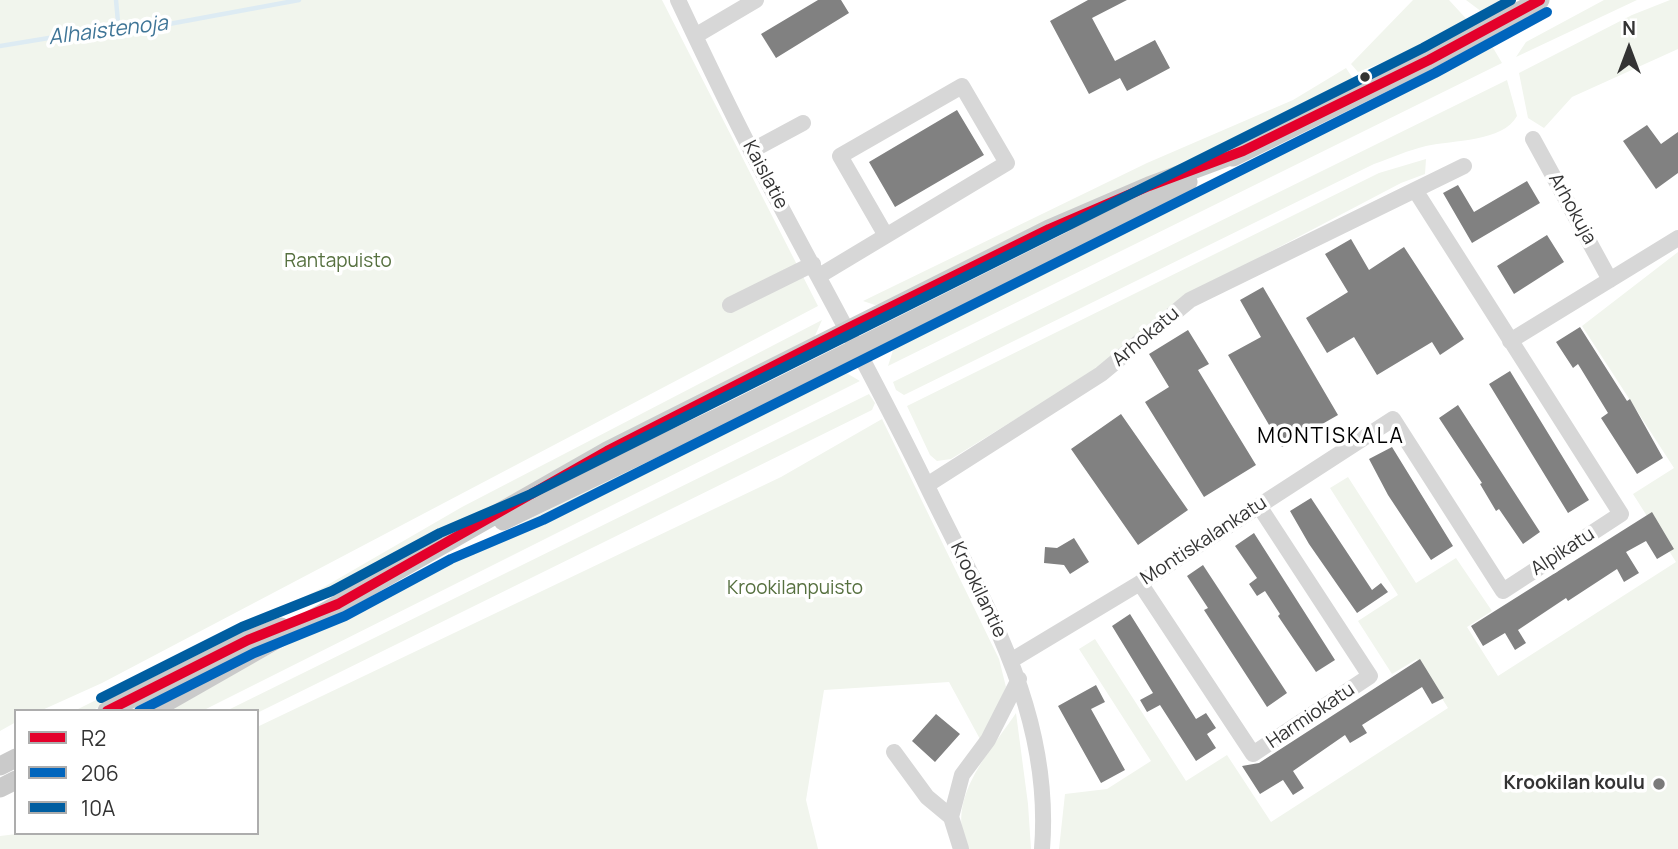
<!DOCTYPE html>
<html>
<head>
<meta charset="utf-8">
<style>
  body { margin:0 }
  #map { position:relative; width:1678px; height:849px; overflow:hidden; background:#fff; font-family:Manrope,sans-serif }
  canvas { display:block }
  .legend { position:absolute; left:14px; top:709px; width:245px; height:126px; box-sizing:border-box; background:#fff; border:2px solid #adadad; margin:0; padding:9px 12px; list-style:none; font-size:21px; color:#333 }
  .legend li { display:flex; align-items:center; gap:14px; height:35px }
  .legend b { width:35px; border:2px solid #adadad }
  .north { position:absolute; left:1594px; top:14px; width:70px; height:70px; -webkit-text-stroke:5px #fff; paint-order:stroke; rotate:0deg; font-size:19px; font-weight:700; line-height:28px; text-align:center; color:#333 }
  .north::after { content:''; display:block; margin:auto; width:24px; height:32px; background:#333; clip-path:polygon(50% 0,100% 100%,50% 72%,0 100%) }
</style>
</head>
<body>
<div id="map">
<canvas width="1678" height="849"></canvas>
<ul class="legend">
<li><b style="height:9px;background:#e4002b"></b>R2</li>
<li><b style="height:9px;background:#0065bd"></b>206</li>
<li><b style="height:9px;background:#005ea1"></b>10A</li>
</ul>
<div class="north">N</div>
</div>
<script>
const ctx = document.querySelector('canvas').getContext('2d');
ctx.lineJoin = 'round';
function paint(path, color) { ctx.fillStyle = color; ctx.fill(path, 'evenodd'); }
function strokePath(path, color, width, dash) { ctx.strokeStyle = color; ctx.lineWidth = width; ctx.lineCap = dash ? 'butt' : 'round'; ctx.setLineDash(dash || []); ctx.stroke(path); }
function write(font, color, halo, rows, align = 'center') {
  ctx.font = font + ' Manrope,sans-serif'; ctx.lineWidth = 7; ctx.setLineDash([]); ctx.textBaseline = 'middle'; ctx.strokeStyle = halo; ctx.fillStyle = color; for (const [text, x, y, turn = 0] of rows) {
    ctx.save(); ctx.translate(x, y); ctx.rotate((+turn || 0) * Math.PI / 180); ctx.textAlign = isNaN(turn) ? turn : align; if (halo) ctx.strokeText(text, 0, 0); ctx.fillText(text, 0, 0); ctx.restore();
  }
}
const green = new Path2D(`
  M0,0H662L818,306L102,683L40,711H16V722L0,731Z
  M1413,0H1449L1471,24L1431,44L1358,72L1351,64Z
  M1466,0H1514L1486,15Z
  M1604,0H1637L1516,57L1526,42Z
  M1670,0H1678V49L1572,97L1544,128L1528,118L1519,73L1632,15Z
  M1485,46H1492L1502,63L888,366L895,344L903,336L1200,185Z
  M1346,68L1354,80L1299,110L882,304L875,305L863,301L1147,163L1293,100Z
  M1507,80L1517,116C1503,142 1453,140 1426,146C1409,150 1391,158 1374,164L904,395L896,390L893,382Z
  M1426,159L1425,174L1401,183L1182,298L1105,364L951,459L937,461L930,455L907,406L1379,173Z
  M1678,252V849H1059L1065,794L1107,789L1151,761L1079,649L1095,639L1186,781L1227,755L1271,822L1448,708L1417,659L1392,674L1358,621L1398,595L1330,488L1348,477L1416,583L1456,558L1492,611L1467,627L1498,676L1676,562L1633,494L1674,468L1582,326Z
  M822,320L814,338L469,523L91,711H74L324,587L462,507Z
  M843,371L860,381L202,711H166C382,591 603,481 825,373Z
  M869,394L875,403L872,410L257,713V711H226Z
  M882,419L999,659L1006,687L981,741L949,682L824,690L806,800L818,849H0V836L25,833H257V727L781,477Z
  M1016,713L1028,804L1031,849H969C943,801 990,752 1016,713Z`);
const stream = new Path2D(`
  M116,0L119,33
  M0,46L73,34L104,36L299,0`);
const building = new Path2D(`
  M818,0H841L849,13L776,58L761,34Z
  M1088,0H1127L1092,18L1115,61L1155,40L1170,68L1127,91L1120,78L1089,94L1050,21Z
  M957,110L984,155L895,207L869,162Z
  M1647,125L1661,144L1678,132V173L1656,189L1623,141Z
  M1527,181L1540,203L1472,243L1443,193L1458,185L1474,212Z
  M1547,235L1564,262L1514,294L1497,266Z
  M1351,239L1369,270L1404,247L1464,339L1440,355L1432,342L1377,375L1354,337L1327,353L1306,318L1348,292L1325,254Z
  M1263,287L1338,415L1282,447L1228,355L1261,337L1240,300Z
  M1580,327L1627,401L1630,399L1663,458L1637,474L1601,418L1608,413L1578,364L1573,368L1556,342Z
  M1188,330L1209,364L1198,370L1256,465L1204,497L1145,402L1169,387L1149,354Z
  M1510,371L1589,500L1568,513L1489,384Z
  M1458,405L1540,532L1523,544L1499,509L1496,511L1480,484L1482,483L1439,418Z
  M1121,414L1188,510L1138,545L1071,449Z
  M1392,447L1453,546L1431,560L1388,495L1369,459Z
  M1311,498L1372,590L1381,583L1388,592L1357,613L1309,544L1290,511Z
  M1652,512L1674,549L1657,559L1646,541L1626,552L1639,573L1624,582L1617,569L1568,601L1566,598L1518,630L1526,643L1515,650L1505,633L1483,646L1471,626Z
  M1254,533L1335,660L1316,672L1278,616L1280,614L1265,591L1257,596L1249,584L1257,578L1235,546Z
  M1074,538L1089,562L1070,574L1064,565L1044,563L1045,547L1057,548Z
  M1203,565L1287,693L1267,707L1204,610L1208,608L1187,576Z
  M1130,614L1196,719L1206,713L1216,728L1207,734L1216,748L1196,761L1160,705L1147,712L1140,700L1153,693L1112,626Z
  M1420,659L1444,698L1432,704L1422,687L1362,725L1367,733L1350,743L1345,735L1293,771L1304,788L1293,795L1283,780L1260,794L1242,766L1259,763Z
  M1096,685L1105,702L1091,709L1125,770L1101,783L1058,706Z
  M936,714L960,734L935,762L912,741Z`);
const minor = new Path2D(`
  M678,0C702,51 726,102 752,152C810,264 872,372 927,486C984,604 1053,711 1042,849
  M695,36L756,0
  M1533,139L1610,280
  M751,151L803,123
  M819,276L1007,163L962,86L840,156L885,234
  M730,305L813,264
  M1510,341L1678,238
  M927,485L1101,374L1190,300L1464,166
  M1140,583L1253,754L1370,676L1259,506
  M1012,660L1140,583L1393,419L1503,591L1621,514L1415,190
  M894,752L927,797L951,817
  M961,849L951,817L962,775L988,740L1019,679`);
const major = new Path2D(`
  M1233,157L1429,60L1540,0
  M503,521L719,417L1188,182
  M107,711L248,640L281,627
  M151,711L607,451L1049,229L1149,186L1243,151
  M0,766L16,758
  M0,788L16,780`);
const bus1 = new Path2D(`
  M107,711L248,640L338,604L607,451L848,328L1049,229L1149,186L1243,151L1429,60L1540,0`);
const bus2 = new Path2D(`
  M139,711L254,653L345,616L451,559L543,520L1435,73L1547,12`);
const bus3 = new Path2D(`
  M101,698L242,627L332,591L440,533L531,494L1423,48L1511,0`);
const markers = [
  [1365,77,6,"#333"],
  [1659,784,7,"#7a7a7a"]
];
const streetNames = [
  ["Kaislatie",765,175,62],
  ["Arhokuja",1572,209,61],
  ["Arhokatu",1146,337,-40],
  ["Montiskalankatu",1204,541,-33],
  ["Alpikatu",1563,552,-33],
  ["Krookilantie",978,590,64],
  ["Harmiokatu",1311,716,-34]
];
const parkNames = [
  ["Rantapuisto",338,262],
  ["Krookilanpuisto",795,589]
];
const poiNames = [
  ["Krookilan koulu",1645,784]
];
const waterNames = [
  ["Alhaistenoja",108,31,-7]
];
const neighbourhoodNames = [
  ["MONTISKALA",1331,437]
];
paint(green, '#f1f5ed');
strokePath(stream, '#ddebf3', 4.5);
paint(building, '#818181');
strokePath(minor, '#d7d7d7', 16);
strokePath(major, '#cacaca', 19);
strokePath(bus1, '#e4002b', 10);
strokePath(bus2, '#0065bd', 10);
strokePath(bus3, '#005ea1', 10);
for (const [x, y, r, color] of markers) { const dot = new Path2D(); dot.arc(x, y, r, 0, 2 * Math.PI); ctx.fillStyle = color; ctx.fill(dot); strokePath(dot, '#fff', 2.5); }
write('19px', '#333', '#fff', streetNames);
write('19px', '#56703f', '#fff', parkNames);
write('bold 19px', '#333', '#fff', poiNames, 'right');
write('italic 21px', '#3f7597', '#fff', waterNames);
ctx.letterSpacing = '2px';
write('21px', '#000', '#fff', neighbourhoodNames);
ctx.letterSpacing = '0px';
</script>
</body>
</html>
